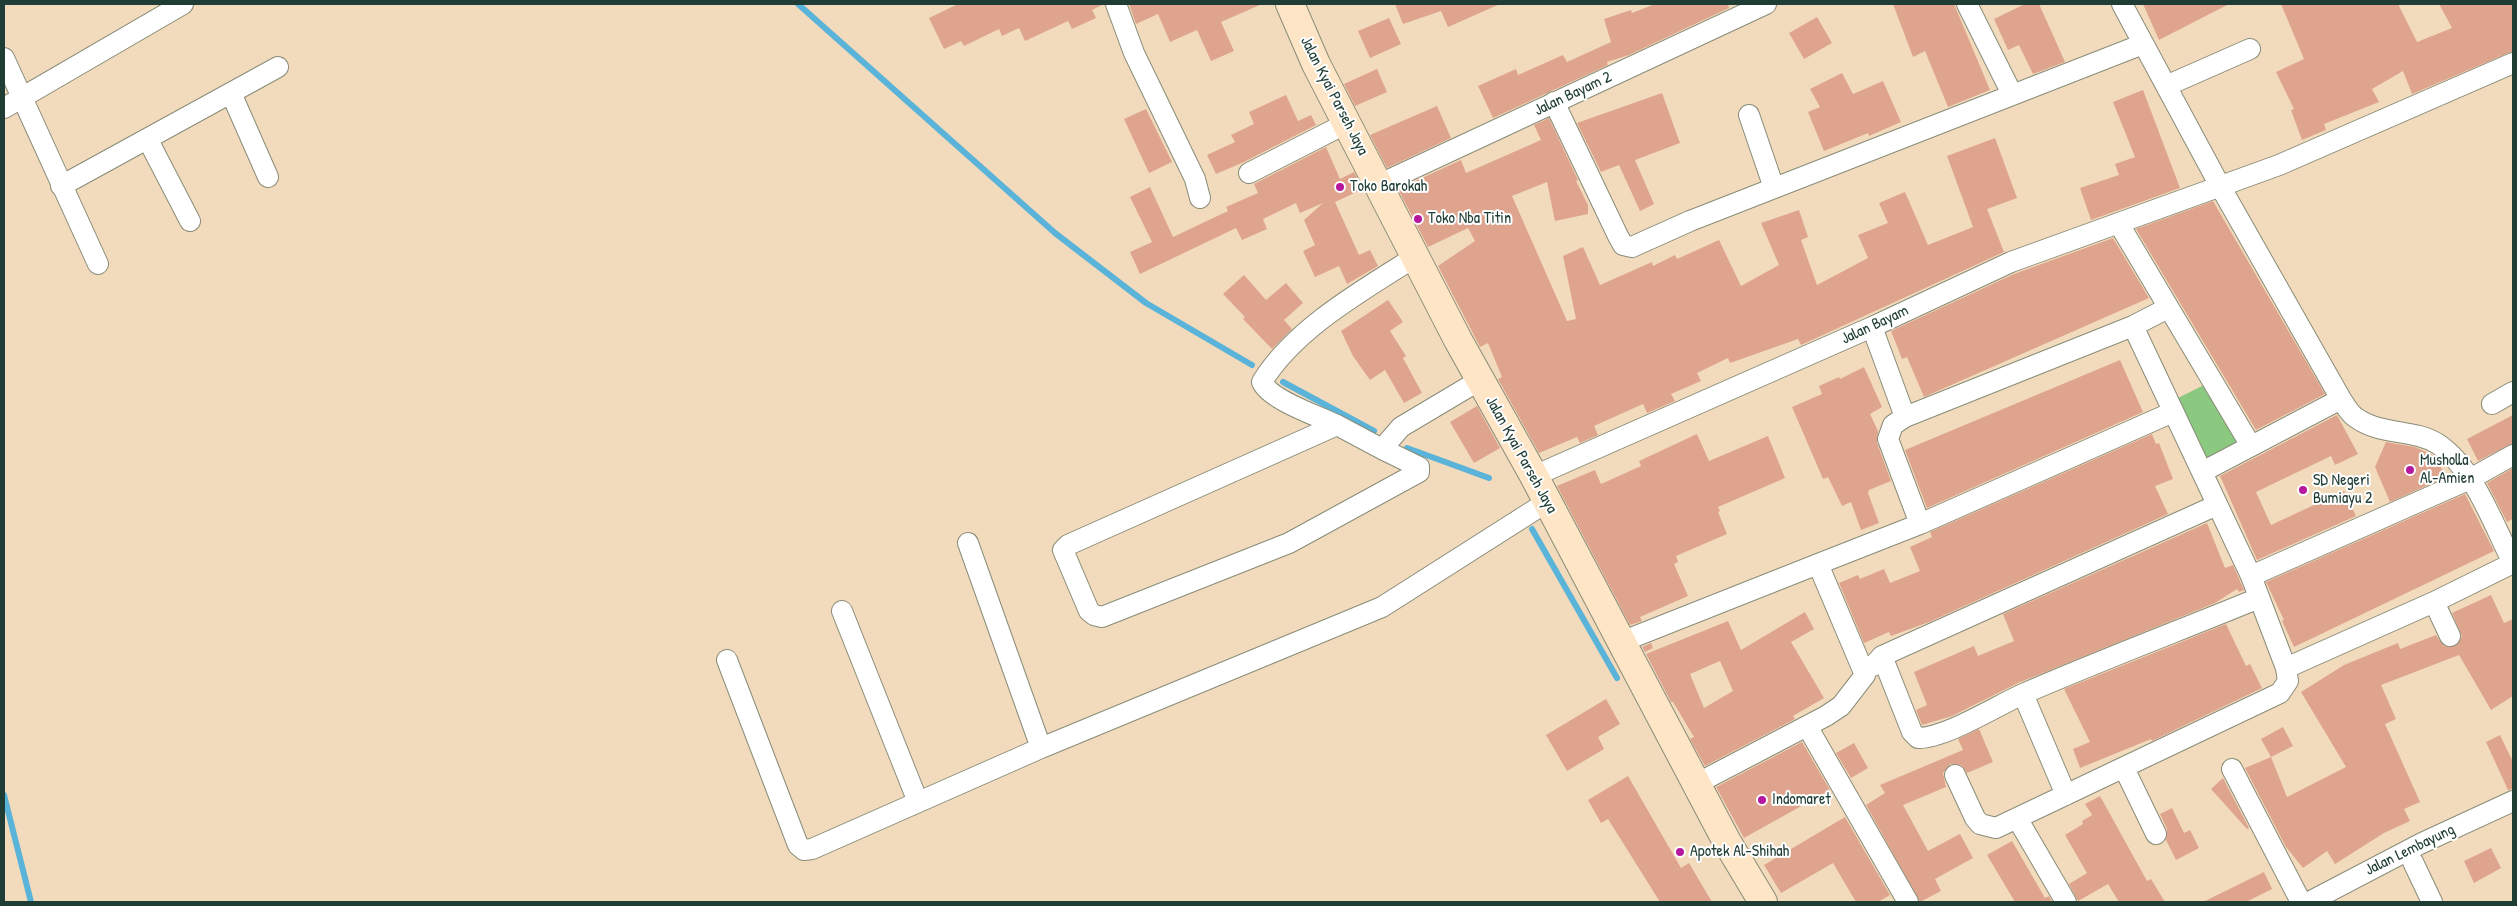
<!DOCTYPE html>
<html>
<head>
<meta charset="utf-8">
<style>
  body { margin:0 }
  #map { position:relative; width:2517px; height:906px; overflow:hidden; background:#f2dbbc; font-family:"Patrick Hand",sans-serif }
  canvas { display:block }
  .frame { position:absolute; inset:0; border:5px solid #1f3d34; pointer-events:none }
</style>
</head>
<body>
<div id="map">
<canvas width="2517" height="906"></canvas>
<div class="frame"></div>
</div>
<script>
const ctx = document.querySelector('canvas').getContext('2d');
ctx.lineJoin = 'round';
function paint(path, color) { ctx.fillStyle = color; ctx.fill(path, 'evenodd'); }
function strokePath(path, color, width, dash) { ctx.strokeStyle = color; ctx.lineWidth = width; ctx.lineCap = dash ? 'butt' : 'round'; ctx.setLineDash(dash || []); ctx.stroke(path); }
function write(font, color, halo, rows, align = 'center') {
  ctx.font = font + ' "Patrick Hand",sans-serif'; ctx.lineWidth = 4; ctx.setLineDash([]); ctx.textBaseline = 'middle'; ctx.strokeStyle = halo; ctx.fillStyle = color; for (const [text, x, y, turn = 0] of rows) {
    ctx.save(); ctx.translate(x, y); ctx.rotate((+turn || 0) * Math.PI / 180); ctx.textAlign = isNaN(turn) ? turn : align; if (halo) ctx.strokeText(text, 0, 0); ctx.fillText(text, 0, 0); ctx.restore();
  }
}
const green = new Path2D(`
  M2206,384L2243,444L2205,464L2174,400Z`);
const stream = new Path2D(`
  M798,4L1055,233L1146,303L1252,365
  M1283,382L1374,431
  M1407,448L1489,478
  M1532,529L1617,678
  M4,795L31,902`);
const building = new Path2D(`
  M958,4H1104L1092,10L1096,18L1072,29L1068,21L1025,41L1019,28L1002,36L999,29L964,46L961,41L944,49L929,18Z
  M1129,4H1262L1221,22L1234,51L1211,61L1197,30L1170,42L1158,14L1136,24Z
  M1395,4H1500L1448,27L1441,11L1403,24Z
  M1655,4H1728L1729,8L1629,55L1607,62L1608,65L1493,118L1478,86L1516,69L1518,75L1563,55L1567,62L1611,42L1604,19L1631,10L1632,13Z
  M1893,4H1954L1990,90L1948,107L1925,51L1913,57Z
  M2025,4H2039L2065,62L2033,74L2019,45L2008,50L1994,19Z
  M2143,4H2229L2159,40Z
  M2281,4H2398L2417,42L2452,28L2439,4H2513V51L2412,94L2403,71L2372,89L2379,102L2324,124L2326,130L2302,140L2291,110L2294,109L2276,72L2304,59Z
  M1817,17L1832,43L1804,59L1789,33Z
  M1389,18L1401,44L1370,58L1358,31Z
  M1377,69L1387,92L1355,106L1344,84Z
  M1842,73L1853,94L1883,81L1901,122L1869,136L1868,133L1824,151L1808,112L1820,107L1810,89Z
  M2143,90L2180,188L2091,220L2080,188L2119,175L2115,164L2135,157L2113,102Z
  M1662,93L1680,143L1635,160L1654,204L1640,211L1619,165L1601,172L1577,123Z
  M1286,95L1298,121L1311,115L1316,125L1244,162L1216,174L1207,155L1235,142L1231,135L1254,124L1249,112Z
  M1437,106L1451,138L1387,168L1370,135Z
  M1146,109L1172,162L1149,173L1124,119Z
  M1549,118L1578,180L1576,181L1588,205V214L1555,221L1547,182L1512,196L1567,321L1576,319L1563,256L1583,247L1600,285L1652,262L1653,266L1675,255L1677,259L1719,240L1741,286L1779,265L1761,223L1799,210L1808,237L1801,240L1817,285L1868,258L1858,235L1888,223L1879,203L1905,192L1928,245L1973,227L1947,156L1995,138L2017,198L1987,209L2004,252L1801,345L1798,339L1730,363L1728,358L1697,373L1701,381L1671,394L1675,401L1647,413L1643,404L1594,426L1598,435L1580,443L1577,437L1539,453L1498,379L1502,377L1488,343L1480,347L1438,266L1475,241L1468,228L1428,247L1398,189L1461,160L1466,173L1541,140L1534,125Z
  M1326,147L1340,179L1354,172L1363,189L1335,202L1359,255L1370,250L1378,266L1347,284L1339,266L1315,277L1303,251L1315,245L1304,220L1323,203L1300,213L1296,203L1263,219L1267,229L1242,240L1236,228L1140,274L1130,252L1152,242L1130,197L1150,187L1173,237L1228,211L1226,207L1258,193L1254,184Z
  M2213,201L2325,394L2256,430L2136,229Z
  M2113,238L2149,298L1924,397L1907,357L1902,359L1891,331L2014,274Z
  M1244,275L1266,300L1286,283L1303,303L1284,320L1292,329L1272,349L1243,319L1245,317L1223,294Z
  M1388,300L1403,322L1390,331L1406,356L1403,358L1422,393L1404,403L1385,370L1370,380L1353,356L1341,331Z
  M2120,360L2143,412L1927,508L1905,450Z
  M1864,367L1882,407L1870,414L1878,431L1877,443L1891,481L1869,490L1868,493L1879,523L1861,530L1851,502L1842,506L1828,477L1823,479L1792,407L1822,394L1819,386L1839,377L1840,379Z
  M1477,406L1500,448L1474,463L1450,422Z
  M2337,415L2358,454L2335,465L2331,456L2256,492L2271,525L2344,491L2356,516L2257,560L2220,476Z
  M2513,415V443L2478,461L2467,439Z
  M1697,434L1709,461L1768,436L1785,478L1718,507L1720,511L1718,512L1727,534L1676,556L1678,562L1674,564L1688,596L1640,617L1642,621L1630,625L1557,486L1595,470L1601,484L1641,466L1639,461Z
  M2152,434L2156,444L2159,443L2173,479L2155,486L2168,514L1929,622L1891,636L1889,632L1864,643L1839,583L1858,575L1860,579L1884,569L1890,583L1920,571L1910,547L1932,537L1930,532Z
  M2386,442L2415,447L2431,454L2436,458L2446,477L2390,502L2375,467Z
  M2513,468V519L2507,522L2487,483Z
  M2465,494L2494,551L2294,647L2282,621L2284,620L2266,582Z
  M2207,523L2225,568L2233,565L2244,590L2239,592L2237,589L2215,603L2018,683L1952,716L1922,725L1916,710L1927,705L1914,672L1974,646L1978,656L2014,641L2003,614Z
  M2491,595L2504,623L2513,619V696L2491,710L2459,655L2381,685L2396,719L2385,724L2420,802L2404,809L2410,821L2384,833L2335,864L2327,851L2303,868L2286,847L2245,768L2271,757L2287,797L2346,767L2301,692L2344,665L2398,643L2400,649L2436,635L2444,646H2455L2462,636L2452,613Z
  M1805,612L1814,629L1791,642L1824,698L1793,716L1795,719L1705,766L1690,739L1694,737L1673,702H1671L1646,654L1728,621L1741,650ZM1720,661L1733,691L1704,708L1690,674Z
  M2226,624L2246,666L2250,664L2262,688L2152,741L2151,739L2080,768L2073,749L2090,742L2064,689Z
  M1651,643L1653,648L1645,652L1642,647Z
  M1606,699L1620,724L1598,737L1604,749L1567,771L1546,735Z
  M2283,727L2293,746L2271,757L2261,739Z
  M1979,729L1993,762L1967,773L1961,765L1950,764L1943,773L1946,787L1903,805L1928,851L1960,834L1973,858L1935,879L1941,891L1920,902L1866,805L1885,793L1880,785L1963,750L1958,739Z
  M2500,735L2513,762V789L2508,790L2486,742Z
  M1802,742L1830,790L1744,838L1716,787Z
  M1854,743L1868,768L1851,778L1836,753Z
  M1628,776L1681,868L1689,863L1712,902H1660L1608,819L1601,823L1588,800Z
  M2223,778L2249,828L2247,829L2211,789Z
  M2100,796L2147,881L2151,879L2165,902H2119L2108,884L2078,901L2069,884L2087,873L2065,835L2083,824L2082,821L2092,815L2085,804Z
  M2172,808L2184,833L2190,830L2199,848L2176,860L2166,840L2167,829L2160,814Z
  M1845,817L1890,895L1878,902H1856L1833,863L1781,893L1764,865Z
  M2012,841L2045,898L2049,896L2052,902H2015L1987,855Z
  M2491,848L2501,868L2474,883L2464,861Z
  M2264,872L2272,889L2246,902H2203Z`);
const street = new Path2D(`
  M1116,4L1134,53L1195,179L1200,198
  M1967,4L2012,94
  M2122,4L2220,186L2341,399C2345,405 2349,413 2355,417C2380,436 2413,428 2438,444C2474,468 2494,526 2513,563L2434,602L2286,668L2251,576L2133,326
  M4,58L98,264
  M2166,86L2250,49
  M231,93L268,177
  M1554,102L1618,236L1623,245L1632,247L1690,221L2143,44
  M4,108L183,4
  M1749,115L1774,188
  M148,140L190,221
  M1249,173L1347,123
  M1380,184L1766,4
  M61,186L278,67
  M2119,224L2251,446
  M1872,327L1905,417
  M2492,404L2513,392
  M1337,425C1318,416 1270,400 1262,382C1294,329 1363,290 1415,257
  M1382,449L1337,425L1068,545L1063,550L1089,611L1094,615L1102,617L1289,543L1419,472V467L1382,449L1401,427L1480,380
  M2202,472L2341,399
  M1534,476L1872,327L2011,262L2279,165L2513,63
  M1920,524L1888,439L1893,425L1905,417L2133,326L2168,308
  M968,543L1041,748
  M2251,576L2470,479L2513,455
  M2434,602L2450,636
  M842,611L918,802
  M1621,642L1818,564
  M1882,656L1912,732L1918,738C1946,738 1996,706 2023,694C2101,660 2181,630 2259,598
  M727,660L798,845L804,850L812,849L1041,748L1382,607L1547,502
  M1873,666L1882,656L2217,505
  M2023,694L2066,795
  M1807,726L1908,902
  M2124,768L2156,834
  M2232,769L2301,902
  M1955,775L1975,818L1980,824L1996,828L2280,693L2288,681L2286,668
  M1696,784L1826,716L1841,706L1865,675L1818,564L1920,524L2173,412
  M2017,818L2066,902
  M2413,862L2432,902
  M2309,902L2422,843L2513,801`);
const secondary = new Path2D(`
  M1290,4L1316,64L1458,340L1534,476L1727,842L1763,902`);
const markers = [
  [1340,187,5,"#b5179e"],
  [1418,219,5,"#b5179e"],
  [2410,470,5,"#b5179e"],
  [2303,490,5,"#b5179e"],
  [1762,800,5,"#b5179e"],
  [1680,852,5,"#b5179e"]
];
const streetNames = [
  ["Jalan Bayam 2",1573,94,-25],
  ["Jalan Kyai Parseh Jaya",1334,96,63],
  ["Jalan Bayam",1875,325,-25],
  ["Jalan Kyai Parseh Jaya",1521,455,61],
  ["Jalan Lembayung",2410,850,-26]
];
const poiNames = [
  ["Toko Barokah",1350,187],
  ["Toko Nba Titin",1428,219],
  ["Musholla",2420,461],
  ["Al-Amien",2420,479],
  ["SD Negeri",2313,481],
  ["Bumiayu 2",2313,499],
  ["Indomaret",1772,800],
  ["Apotek Al-Shihah",1690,852]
];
paint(green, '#8ac97f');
strokePath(stream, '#5ab3d8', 6);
paint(building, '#dfa48e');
strokePath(street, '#888c78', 22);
strokePath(secondary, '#888c78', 30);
strokePath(street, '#fff', 20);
strokePath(secondary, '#fee5c5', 28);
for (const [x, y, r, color] of markers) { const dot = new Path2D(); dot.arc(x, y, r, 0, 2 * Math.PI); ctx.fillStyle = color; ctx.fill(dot); strokePath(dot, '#fff', 2); }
write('16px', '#1f3d34', '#fff', streetNames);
write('16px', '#1f3d34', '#fff', poiNames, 'left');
</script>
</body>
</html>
